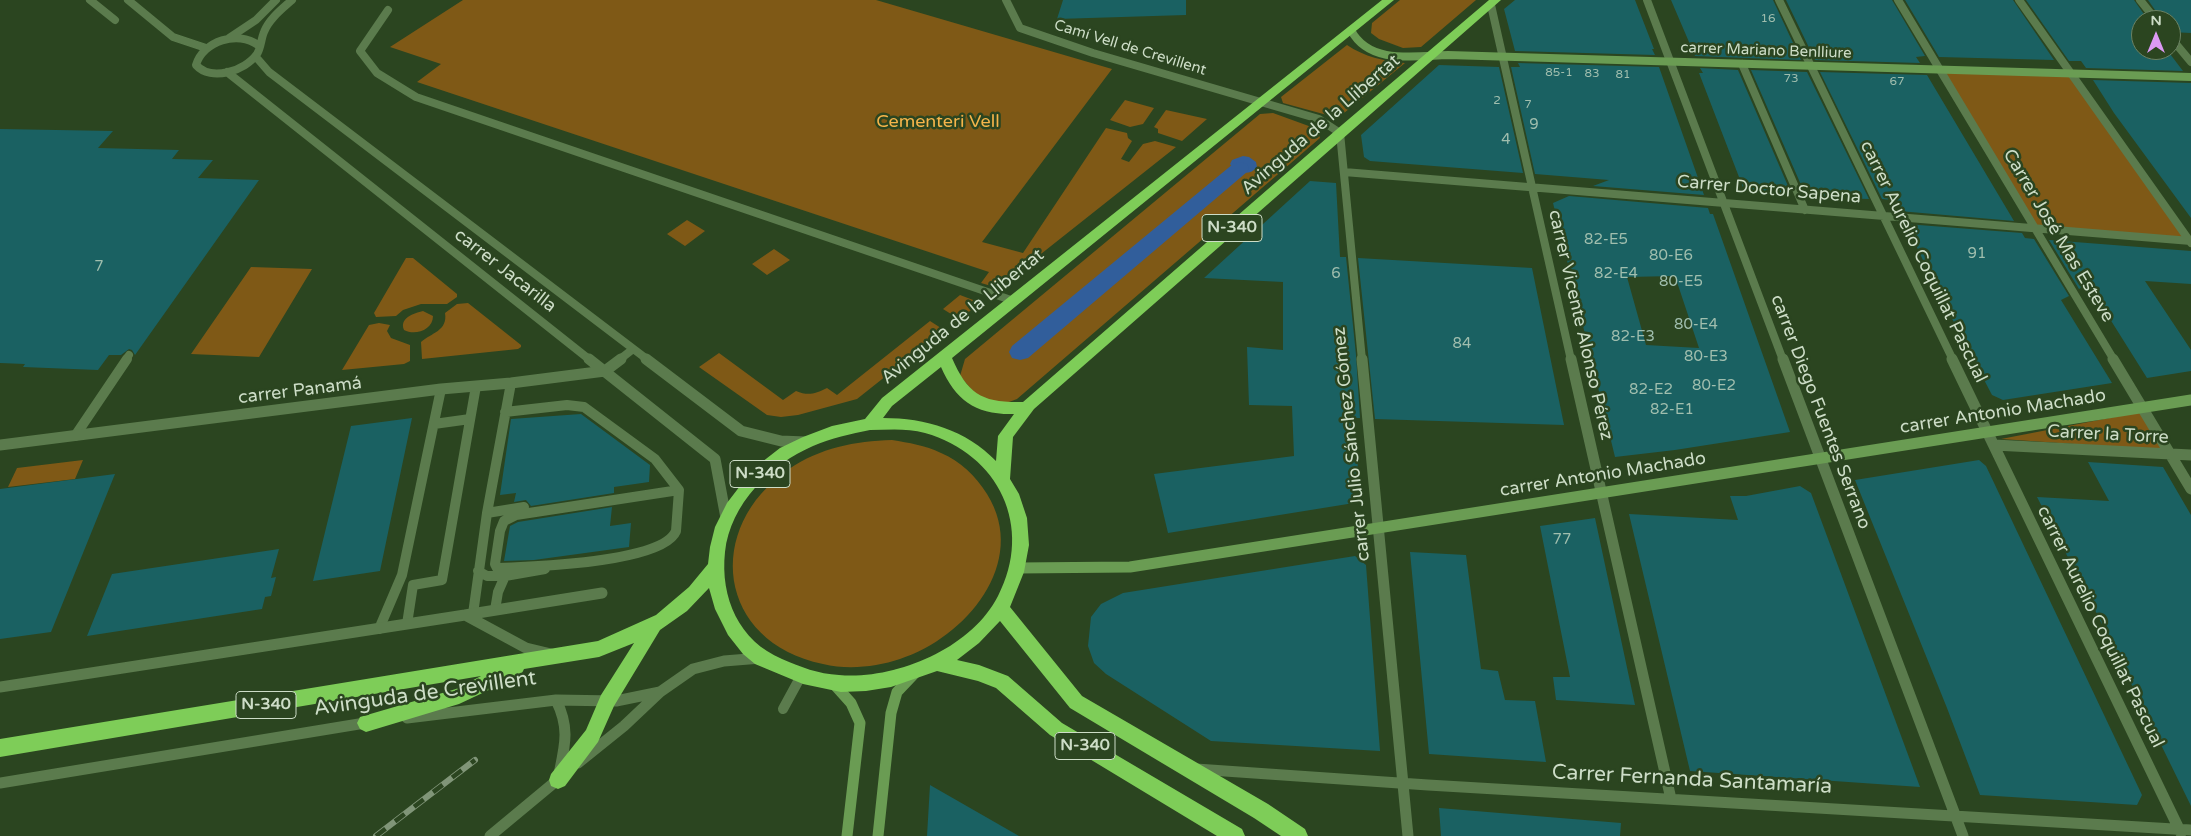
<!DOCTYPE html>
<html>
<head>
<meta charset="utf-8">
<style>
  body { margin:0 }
  #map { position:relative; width:2191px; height:836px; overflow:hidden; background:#2b4520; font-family:"Varela Round",sans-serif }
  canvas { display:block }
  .north { position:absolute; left:2131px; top:10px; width:50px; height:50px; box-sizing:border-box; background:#2b4520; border:1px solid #6c8263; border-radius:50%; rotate:0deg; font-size:14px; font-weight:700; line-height:20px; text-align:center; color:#cdddc7 }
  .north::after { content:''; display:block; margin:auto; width:18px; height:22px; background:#dc99f4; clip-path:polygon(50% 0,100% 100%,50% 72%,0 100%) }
</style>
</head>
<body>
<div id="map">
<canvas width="2191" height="836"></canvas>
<div class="north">N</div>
</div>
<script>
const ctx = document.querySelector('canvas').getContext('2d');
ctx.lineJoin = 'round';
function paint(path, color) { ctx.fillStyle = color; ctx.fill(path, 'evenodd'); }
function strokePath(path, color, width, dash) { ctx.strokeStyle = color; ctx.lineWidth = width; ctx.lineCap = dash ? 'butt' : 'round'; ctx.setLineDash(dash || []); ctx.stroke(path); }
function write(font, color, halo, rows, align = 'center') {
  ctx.font = font + ' "Varela Round",sans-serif'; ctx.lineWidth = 5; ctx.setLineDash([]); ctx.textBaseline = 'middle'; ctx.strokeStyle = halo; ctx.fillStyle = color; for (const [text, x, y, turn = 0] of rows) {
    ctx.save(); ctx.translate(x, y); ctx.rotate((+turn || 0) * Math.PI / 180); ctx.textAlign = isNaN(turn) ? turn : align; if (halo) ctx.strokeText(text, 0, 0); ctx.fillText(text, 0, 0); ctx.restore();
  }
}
const green = new Path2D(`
  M463,0H876L1112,69L982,242L1023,253L1106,128L1127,133L1128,138L1132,141L1121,159L1129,162L1143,144L1155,141L1176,147L998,288L981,283L989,272L417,82L441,64L390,47Z
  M1400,0H1476L1421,47L1403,48L1379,39L1371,33L1372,23Z
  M1347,45C1365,57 1383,61 1405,63L1338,118L1283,103L1281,97Z
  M1939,70L2071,74L2189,241L2034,228Z
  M1125,100L1154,108L1143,124L1130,127L1110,120Z
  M1166,110L1207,119L1182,141L1158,133V129L1154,127Z
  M1273,113L1317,129L1320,138L1017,399L1001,405H985L960,376L965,359L1260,114Z
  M687,220L705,231L685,246L667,234Z
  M774,249L790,260L767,275L752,264Z
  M406,258H413L457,294V297L447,304H421L403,310L396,316L376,317L374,313Z
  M251,267L312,269L259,357L191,354Z
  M960,295L981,303L959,319L943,309Z
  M468,303L521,345V347L518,349L422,359L421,342C431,333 448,331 445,313L457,304Z
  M423,311L433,316C433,330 415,336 404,330C399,318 414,313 423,311Z
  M930,321L944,330L857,399L798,415L781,417L767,415L699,367L719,353L783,400L796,391C808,396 815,394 827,388L837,395Z
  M379,323L390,325L387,331L391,338L410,345V361L404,364L342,370L369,325Z
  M2140,412L2163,450L2001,439Z
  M892,440C909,443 925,445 941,453C960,461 976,476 987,494C1030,563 965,638 900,659C876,667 848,670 823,664C717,642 703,528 789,469C820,448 855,441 892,440Z
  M83,460L75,479L8,487L17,468Z`);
const water = new Path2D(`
  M1243,156L1249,157L1256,162L1257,167C1251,175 1240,174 1233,168L1230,164L1232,160Z`);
const canal = new Path2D(`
  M1240,162L1247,164L1249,168L1247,172L1028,358L1020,360L1012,358L1009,352L1012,346L1233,164Z`);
const building = new Path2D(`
  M1063,0H1186V15L1057,19Z
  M1515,0H1635L1654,49H1652L1655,55L1515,51L1504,9Z
  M1671,0H1773L1801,60L1695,56Z
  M1786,0H1892L1925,56L1916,57L1920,63L1815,60Z
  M1905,0H2013L2054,60L1939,57Z
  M2026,0H2134L2148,20H2141V50H2167L2183,71L2086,68L2081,61H2069Z
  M2148,0H2191V33L2171,32V20H2162Z
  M1518,63L1659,67L1704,195L1593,186L1609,180L1535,174L1511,67H1520Z
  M1439,65L1499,67L1523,173L1370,161L1364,157L1361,135Z
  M1700,68L1738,70L1791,193L1744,190L1699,73H1703Z
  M1751,70L1807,72L1869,199L1812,197L1805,194Z
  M1820,72L1927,75L2014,221L1899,211L1892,200L1882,199Z
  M2093,80L2191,83V218L2114,113Z
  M0,129L113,131L98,148L179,150L172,159L213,160L198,178L259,180L135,355L132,350L129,349L121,355H109L98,370L23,367L25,364L0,363Z
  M1310,181L1336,183L1340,257H1346L1356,355L1360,418H1354L1360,495L1354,503L1168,533L1154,474L1294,456L1292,406L1249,405L1247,347L1283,350V282L1204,278Z
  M1569,196L1708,208L1710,214H1713L1790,432L1675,450L1615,457L1553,203ZM1675,276L1699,348L1646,345L1627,277Z
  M1906,224L2022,233L2025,238L2034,239L2069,296L2061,300L2112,383L2003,400L1992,395L1937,290Z
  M2049,240L2191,251V284L2145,281L2191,350V371L2147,378L2088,284L2079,289Z
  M1358,258L1532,268L1564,425L1375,419Z
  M581,414L650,465L649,482L614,487V493L531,506L526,500L514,502L516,493L500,495L511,419Z
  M412,418L380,571L313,581L351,426Z
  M1979,460L1986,466L2142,795L2137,805L1980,795L1947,708L1855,480Z
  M2088,462L2163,467L2191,515V806L2097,614L2037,497L2109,501Z
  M115,474L51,632L0,639V489Z
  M1800,486L1811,493L1920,787L1690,771L1629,514L1738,520L1730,496H1746Z
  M612,507L610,526L631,523L629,547L534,560L504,561L510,526L518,522Z
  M1595,518L1635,705L1556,700L1553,677H1570L1540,526Z
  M279,549L271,578L276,577L271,596L265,597L262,609L87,636L112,574Z
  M1410,552L1466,555L1481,669L1498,671L1505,700L1535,701L1546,762L1429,754Z
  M1355,556L1366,565L1380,751L1211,741L1106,674L1094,663L1088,646L1091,617L1101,604L1123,593Z
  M930,785L1019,836H927Z
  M1439,808L1621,823L1620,836H1441Z`);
const laneFar1 = new Path2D(`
  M90,0L115,20
  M126,360L129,355`);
const lane = new Path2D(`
  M511,383L487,513L524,507
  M505,412L567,405L584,407L655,459L679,490
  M434,424L470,419
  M75,436L127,359
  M679,490L676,531C663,563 529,567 497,568L495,564L500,531L504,521L516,515Z
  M478,571L487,576H505
  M495,610L498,592L505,576L545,569
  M473,614L487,513
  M407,624L413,585L442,580L476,386
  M379,629L402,575L441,389
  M783,709L801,676`);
const streetFar1 = new Path2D(`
  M128,0L173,37L206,48
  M1006,0L1020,28L1093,53L1319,119L1340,133L1362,360
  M1647,0L1783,360
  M1779,0L1953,360
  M1898,0L2114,360
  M2019,0L2191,243
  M2140,0L2156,20
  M1491,5L1571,360
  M388,10L360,51L377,73L416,97L1014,301
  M229,38L256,20L276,0
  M2171,38L2191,62
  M258,45C238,30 203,41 196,65C211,82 245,71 257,54C261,48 261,39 264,32C269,19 282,9 292,0
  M256,57L269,72L648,360
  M1742,64L1805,210
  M227,72L590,360
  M1344,172L2191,241
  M619,360L633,349`);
const street = new Path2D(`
  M589,359L715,459L726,518
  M646,359L741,431L781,441L805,442
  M1362,359L1408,836
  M1571,359L1671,799
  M1783,359L1963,836
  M1952,359L2181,833
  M2113,359L2191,489
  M605,371L621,359
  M0,445L441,389L511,383L605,371
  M1994,445L2191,455
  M465,615L602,593
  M0,687L465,615L526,648L551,654
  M556,700C570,728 565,745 559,774
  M407,718L556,700L616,701L660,692L693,669L724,661L761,658
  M578,763L624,726L660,692
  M1196,769L1428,785L2191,830
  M0,783L371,722
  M490,836L561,777`);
const secondaryFar1 = new Path2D(`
  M1351,30C1369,65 1415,56 1448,55L2191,77`);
const secondary = new Path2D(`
  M1018,568L1130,567L2191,400
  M833,683L851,703L860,723L847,836
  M878,836L891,713L897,692L916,672`);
const highway = new Path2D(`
  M1382,0H1394L952,358C968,395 983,403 1023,402L1336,130L1489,0H1501L1034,409L1013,437L1010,479L1019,494L1027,518L1029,545L1024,572L1010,607L1082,696L1268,804L1305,829L1308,836H1281L1254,818L1070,708L1000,621L979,643L957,660L979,665L1008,676L1062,723L1242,829L1245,836H1217L1050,735L996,688L978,681L937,671L891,687L866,691L841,692L803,684L755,664L743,654L728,635L715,609L709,588L687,611L660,630L614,706L598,742L565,786L558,789L551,786L549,780L551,774L586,730L601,695L634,643L599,657L524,669L521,675L459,704L366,732L360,729L357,723L360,717L456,689L481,676L0,757V739L598,641L656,615L689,587L708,564L710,547L715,527L727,503L753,469L780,448L803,437L832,426L865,419L882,398ZM941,367C956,401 976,415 1014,414L998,436L996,461C966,430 926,418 883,418L892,406ZM870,430C888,430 907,428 925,433C999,454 1034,527 998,596C971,649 895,680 839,675C818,674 801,667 782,659C739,641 720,598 725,552C730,504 771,464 813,446C831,438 851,434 870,430Z`);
const rail = new Path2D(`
  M376,836L475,760`);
const farNumbernames = [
  ["16",1768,19],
  ["85-1",1559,73],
  ["83",1592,74],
  ["81",1623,75],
  ["73",1791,79],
  ["67",1897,82],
  ["2",1497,101],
  ["7",1528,105]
];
const farStreetnames = [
  ["Camí Vell de Crevillent",1130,48,17],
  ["carrer Mariano Benlliure",1766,51,2]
];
const numberNames = [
  ["9",1534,125],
  ["4",1506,140],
  ["82-E5",1606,240],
  ["91",1977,254],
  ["80-E6",1671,256],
  ["7",99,267],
  ["6",1336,274],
  ["82-E4",1616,274],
  ["80-E5",1681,282],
  ["80-E4",1696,325],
  ["82-E3",1633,337],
  ["84",1462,344],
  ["80-E3",1706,357],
  ["80-E2",1714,386],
  ["82-E2",1651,390],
  ["82-E1",1672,410],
  ["77",1562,540]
];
const shields = [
  [1232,228,60],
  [760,474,60],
  [266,705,60],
  [1085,746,60]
];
const shieldNames = [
  ["N-340",1232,228],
  ["N-340",760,474],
  ["N-340",266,705],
  ["N-340",1085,746]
];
const parkNames = [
  ["Cementeri Vell",938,122]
];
const streetNames = [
  ["Avinguda de la Llibertat",1321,125,-41],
  ["Carrer Doctor Sapena",1769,190,5],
  ["Carrer José Mas Esteve",2058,236,59],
  ["carrer Aurelio Coquillat Pascual",1923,262,64],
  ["carrer Jacarilla",505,271,38],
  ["Avinguda de la Llibertat",963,317,-39],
  ["carrer Vicente Alonso Pérez",1580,325,77],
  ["carrer Panamá",300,391,-7],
  ["carrer Diego Fuentes Serrano",1820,412,69],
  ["carrer Antonio Machado",2003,412,-9],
  ["Carrer la Torre",2108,435,3],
  ["carrer Julio Sánchez Gómez",1352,444,-96],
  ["carrer Antonio Machado",1603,475,-9],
  ["carrer Aurelio Coquillat Pascual",2100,627,64]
];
const nearStreetnames = [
  ["Avinguda de Crevillent",425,694,-8],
  ["Carrer Fernanda Santamaría",1692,780,3]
];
paint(green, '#7f5916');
paint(water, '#315e9b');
paint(canal, '#315e9b');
paint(building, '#1a6162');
strokePath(laneFar1, '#5b7b4d', 8);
strokePath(lane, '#5b7b4d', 10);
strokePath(streetFar1, '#5b7b4d', 8);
strokePath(street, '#5b7b4d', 11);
strokePath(secondaryFar1, '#6a9c53', 8);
strokePath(secondary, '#6a9c53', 11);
paint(highway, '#7ecd58');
strokePath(rail, '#809578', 6);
strokePath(rail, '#2b4520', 4.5, [12]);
write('12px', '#a0beae', null, farNumbernames);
write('15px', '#cdddc7', '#2b4520', farStreetnames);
write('15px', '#a0beae', null, numberNames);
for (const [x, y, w] of shields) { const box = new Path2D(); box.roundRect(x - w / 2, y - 13.5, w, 27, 4); ctx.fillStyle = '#2b4520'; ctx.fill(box); strokePath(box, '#cdddc7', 1); }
write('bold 16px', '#cdddc7', null, shieldNames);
write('18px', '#f6b54b', '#2b4520', parkNames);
write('18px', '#cdddc7', '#2b4520', streetNames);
write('21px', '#cdddc7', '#2b4520', nearStreetnames);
</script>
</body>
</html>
